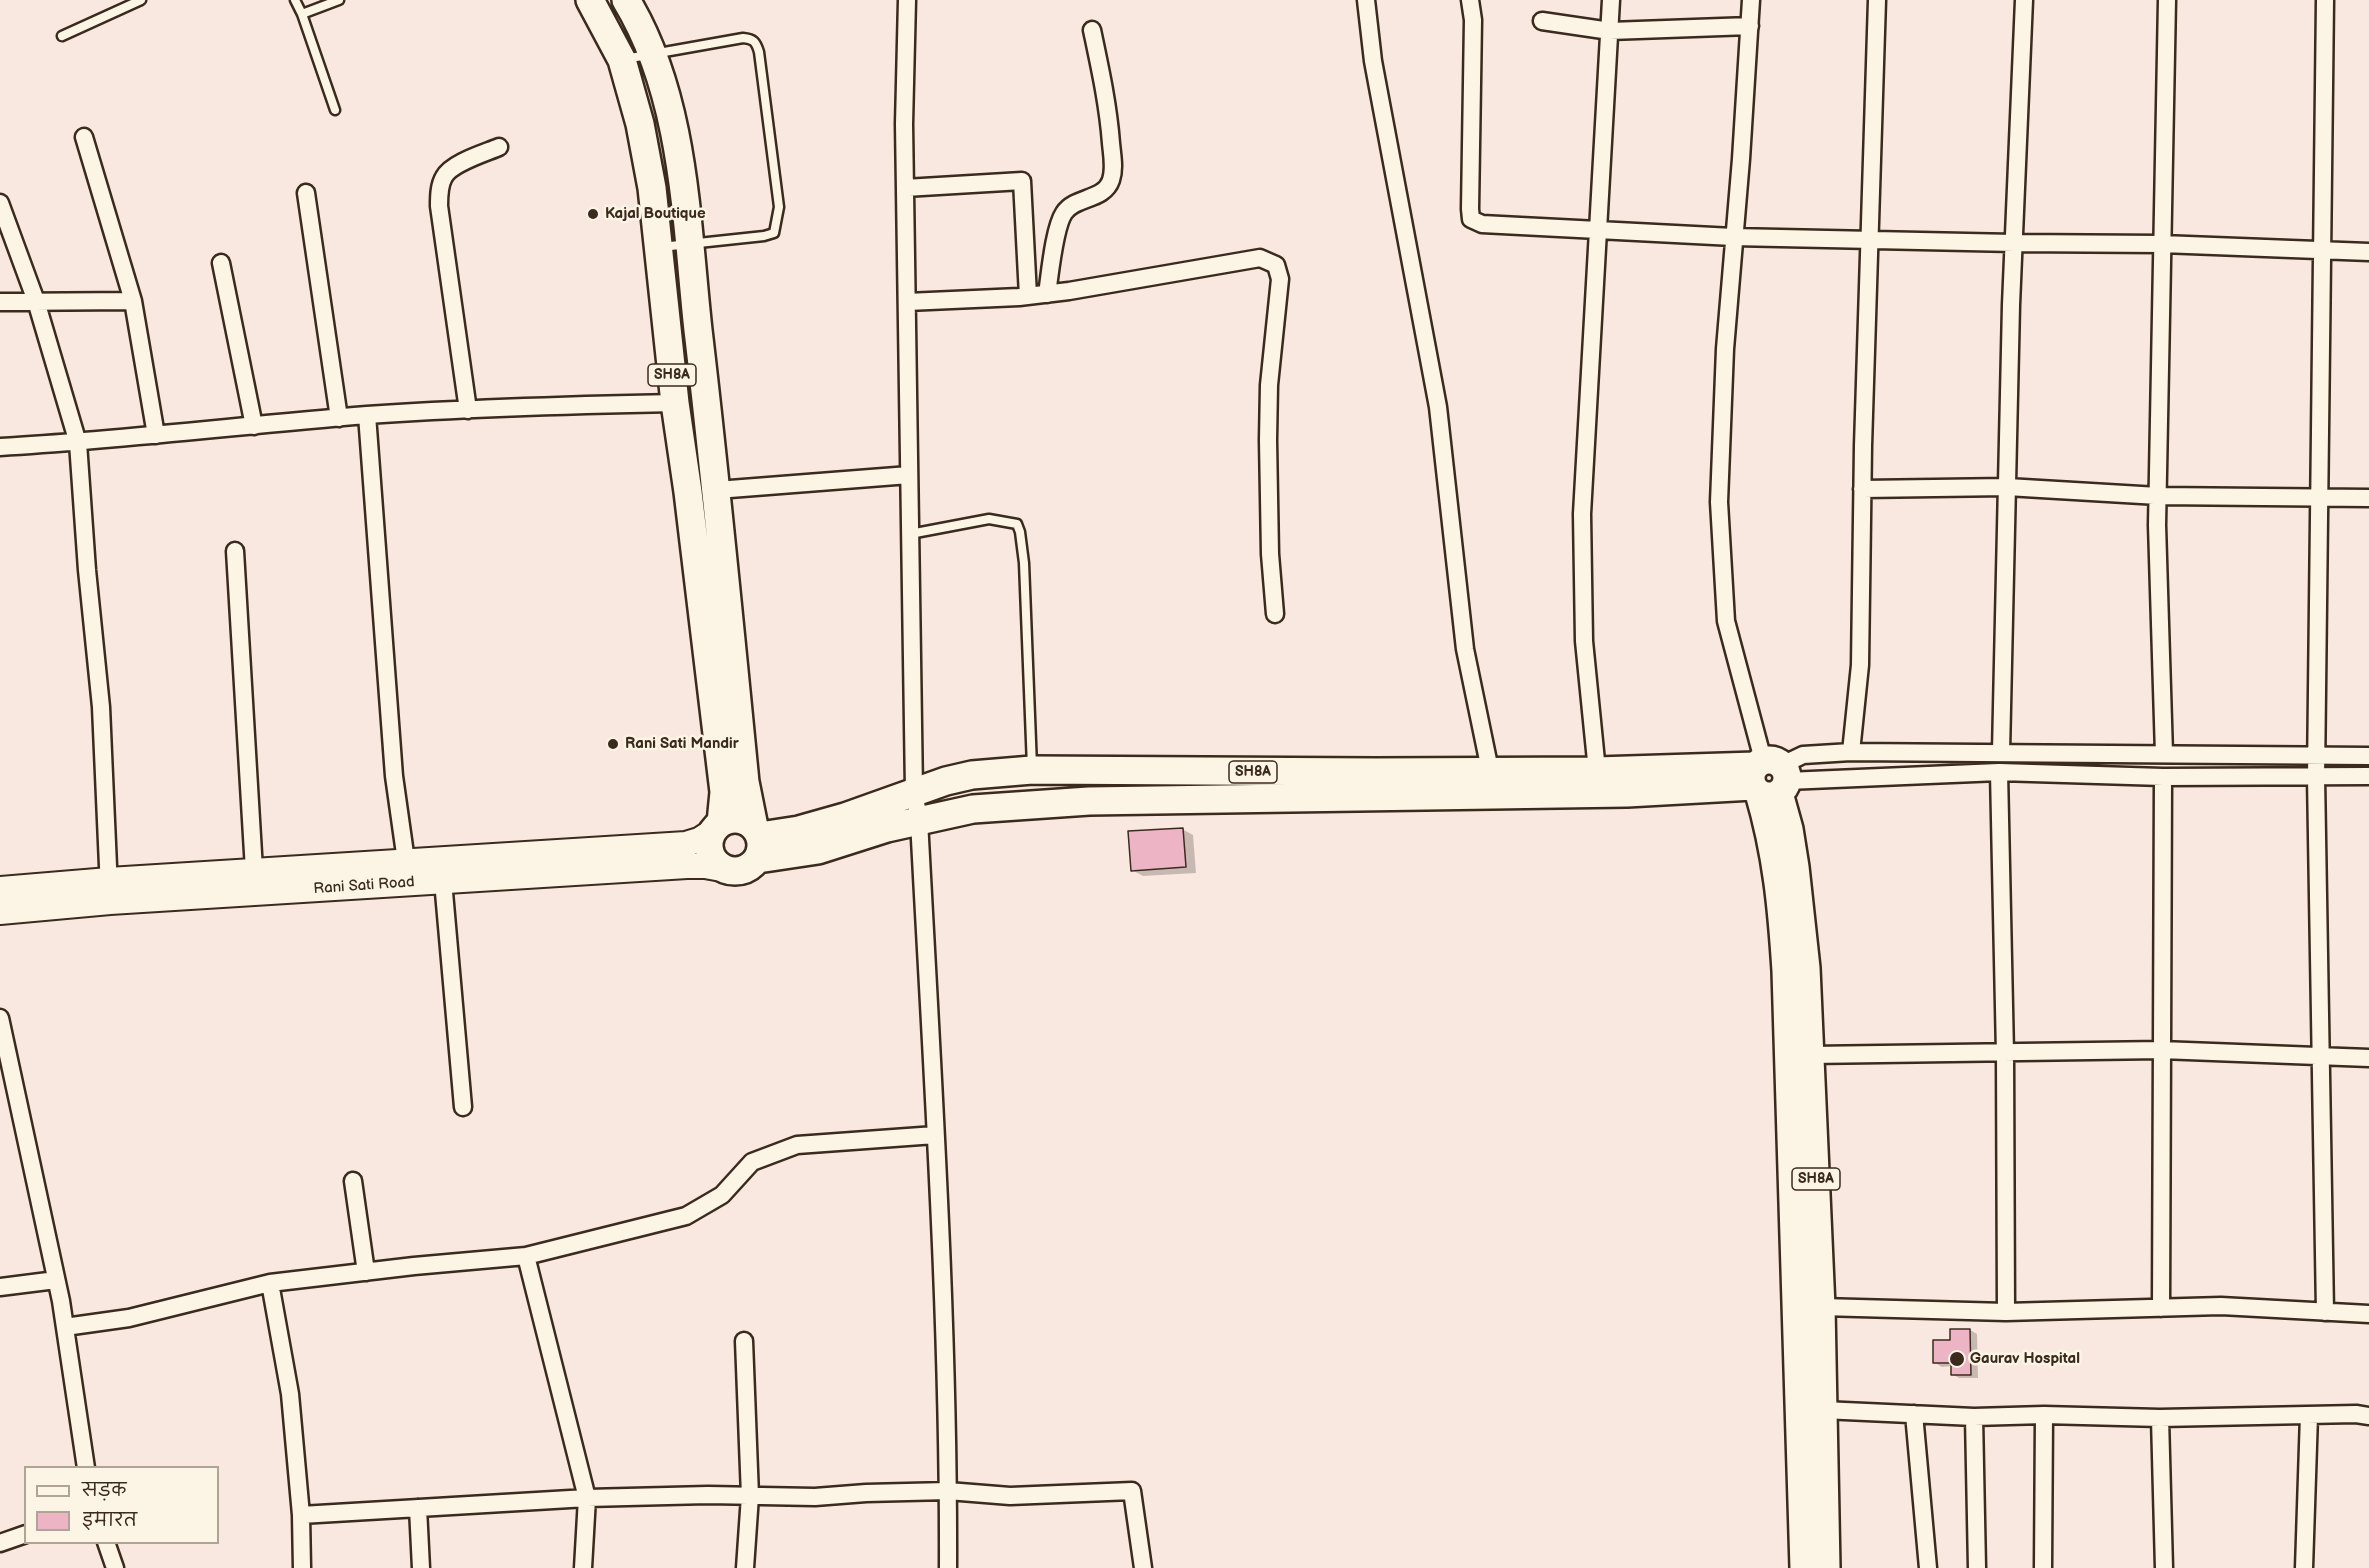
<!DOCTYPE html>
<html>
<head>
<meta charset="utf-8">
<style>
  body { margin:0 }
  #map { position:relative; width:2369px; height:1568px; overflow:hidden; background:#f9e8df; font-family:"Balsamiq Sans","Playpen Sans Deva",sans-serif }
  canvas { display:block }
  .legend { position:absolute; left:24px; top:1466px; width:195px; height:78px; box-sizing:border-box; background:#fcf5e5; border:2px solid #afa495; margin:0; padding:8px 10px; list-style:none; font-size:18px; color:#3b2a1e }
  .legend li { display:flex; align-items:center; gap:12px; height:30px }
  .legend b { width:30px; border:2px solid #afa495 }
</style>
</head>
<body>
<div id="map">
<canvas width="2369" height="1568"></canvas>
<ul class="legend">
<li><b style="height:8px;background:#fcf5e5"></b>सड़क</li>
<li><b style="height:16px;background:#edb4c6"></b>इमारत</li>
</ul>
</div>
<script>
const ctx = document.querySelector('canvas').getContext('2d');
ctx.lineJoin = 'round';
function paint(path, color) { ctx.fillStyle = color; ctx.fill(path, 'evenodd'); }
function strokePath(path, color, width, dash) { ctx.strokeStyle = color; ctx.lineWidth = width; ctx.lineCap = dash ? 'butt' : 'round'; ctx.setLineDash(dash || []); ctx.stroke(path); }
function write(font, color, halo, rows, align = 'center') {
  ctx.font = font + ' "Balsamiq Sans",sans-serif'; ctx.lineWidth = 5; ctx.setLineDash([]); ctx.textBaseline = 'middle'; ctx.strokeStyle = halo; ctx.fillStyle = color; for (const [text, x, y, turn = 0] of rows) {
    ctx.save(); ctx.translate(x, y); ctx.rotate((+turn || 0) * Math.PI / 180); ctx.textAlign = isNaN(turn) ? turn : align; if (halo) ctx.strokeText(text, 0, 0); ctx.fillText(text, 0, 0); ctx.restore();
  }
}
const shadow = new Path2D(`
  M1182,829L1193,835L1196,873L1143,876L1132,870Z
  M1970,1330L1977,1334L1978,1378H1959L1952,1374V1366L1942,1367L1935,1363L1952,1341Z`);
const building = new Path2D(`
  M1183,828L1186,867L1131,871L1128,831Z
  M1950,1329H1970L1971,1375H1951V1363H1933V1340H1950Z`);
const lane = new Path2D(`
  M295,0L302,14L335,110
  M302,14L339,0
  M62,36L141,0
  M625,59L743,38C754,39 756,42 759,52L779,207L774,233L764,236L661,247
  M910,534L989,519L1017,524L1020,532L1024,563L1032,767`);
const street = new Path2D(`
  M907,0L904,124L914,791L919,820C932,1069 949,1319 948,1568
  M1366,0L1373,61L1438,407L1465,649L1490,770
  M1470,0L1473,20L1470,209L1471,219L1482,224L1733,237L2014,243L2162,244L2369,252
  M1751,0L1741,159L1725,349L1719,502L1726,621L1763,760
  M1542,21L1610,31L1750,26
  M84,137L133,301L156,435
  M905,188L1022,181L1028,296
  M306,193L339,418
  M0,203L36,301L78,443L87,570L101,707L109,889
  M221,263L254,426
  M1047,294C1050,274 1054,228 1064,213C1075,196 1104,201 1111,180C1115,168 1112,155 1111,143C1108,104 1100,68 1092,30
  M0,302L133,301
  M907,302L1019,297L1069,291L1260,258L1276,265L1280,279L1269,385L1268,440L1270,554L1275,614
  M468,410L439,206C439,197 439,185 444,177C451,163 485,153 499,147
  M367,415L394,776L406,861
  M0,447C123,440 244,425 367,415C469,408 572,405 675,403
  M1862,489L2007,487L2158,496L2369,498
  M717,490L909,475
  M235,551L254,870
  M1851,752L1860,665L1863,446L1877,0
  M2001,752L2011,305L2024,0
  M2164,754L2157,525L2167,0
  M1782,765L1803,755L1851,752L2369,756
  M1597,771L1584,641L1582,514L1611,0
  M1999,772L2005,1054L2006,1312
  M1787,781L1999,772L2163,777L2369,776
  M443,881L463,1107
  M0,1018L61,1301L86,1468
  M1811,1055L2161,1050L2369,1058
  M353,1181L366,1272
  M526,1256L587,1498L583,1568
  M270,1283L290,1394L301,1515L302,1568
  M0,1287L56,1280
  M1821,1307L2006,1312L2221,1306L2369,1314
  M2161,1308L2163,777
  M2325,1312L2316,777L2325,0
  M65,1327L129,1318L270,1283L414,1266L526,1256L686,1216L722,1195L752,1162L797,1145L935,1135
  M744,1341L750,1496L745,1568
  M1823,1410L1974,1417L2044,1415L2160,1418L2356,1414L2369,1416
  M1914,1414L1928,1568
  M1974,1417L1977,1568
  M2160,1418L2164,1568
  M418,1508L421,1568
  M301,1515L587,1498L708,1495L815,1497L866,1493L948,1491L1010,1496L1132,1491L1143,1568
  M106,1542L115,1568
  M0,1543L26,1534
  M2043,1568L2044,1415
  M2304,1568L2309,1415`);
const secondary = new Path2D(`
  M0,889L109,880L686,844L699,840L713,831
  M0,912L110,902L687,866H705L727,870`);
const primary = new Path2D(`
  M590,0L622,60L640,124L652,188L675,403L688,492L724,792L721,823
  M626,0C685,97 686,220 698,330C716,481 730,631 745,782L754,827
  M1751 778a18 18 0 1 1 36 0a18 18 0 1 1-36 0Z
  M1759,793C1777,854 1782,908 1786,971L1804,1568
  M1779,793L1789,829L1795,867L1806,968L1821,1307L1826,1568
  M709 845a26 26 0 1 1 52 0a26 26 0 1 1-52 0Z
  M760,836L799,830L845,817L946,781L972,775L1032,770L1376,772L1597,771L1755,766
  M758,859L818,850L887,828L973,809L1089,801L1627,793L1753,786`);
const markers = [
  [593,214,6,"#3b2a1e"],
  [613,744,6,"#3b2a1e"],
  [1957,1359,8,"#3b2a1e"]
];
const shields = [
  [672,375,48],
  [1253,772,48],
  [1816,1179,48]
];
const shieldNames = [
  ["SH8A",672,375],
  ["SH8A",1253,772],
  ["SH8A",1816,1179]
];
const poiNames = [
  ["Kajal Boutique",605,214],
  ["Rani Sati Mandir",625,744],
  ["Gaurav Hospital",1970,1359]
];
const streetNames = [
  ["Rani Sati Road",364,886,-4]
];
paint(shadow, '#0003');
paint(building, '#edb4c6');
strokePath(building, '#3b2a1e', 1.5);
strokePath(lane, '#3b2a1e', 13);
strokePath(street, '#3b2a1e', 21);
strokePath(secondary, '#3b2a1e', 28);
strokePath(primary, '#3b2a1e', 32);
strokePath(lane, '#fcf5e5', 8);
strokePath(street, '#fcf5e5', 16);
strokePath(secondary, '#fcf5e5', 24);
strokePath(primary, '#fcf5e5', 27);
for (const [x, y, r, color] of markers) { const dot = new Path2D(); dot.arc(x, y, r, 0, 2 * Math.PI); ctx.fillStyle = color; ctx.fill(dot); strokePath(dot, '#fcf5e5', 2); }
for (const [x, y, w] of shields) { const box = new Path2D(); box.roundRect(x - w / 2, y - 11, w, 22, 4.5); ctx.fillStyle = '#fcf5e5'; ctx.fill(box); strokePath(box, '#3b2a1e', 1.5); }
write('bold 14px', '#3b2a1e', null, shieldNames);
write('bold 15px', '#3b2a1e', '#fcf5e5', poiNames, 'left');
write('15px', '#3b2a1e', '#fcf5e5', streetNames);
</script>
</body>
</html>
